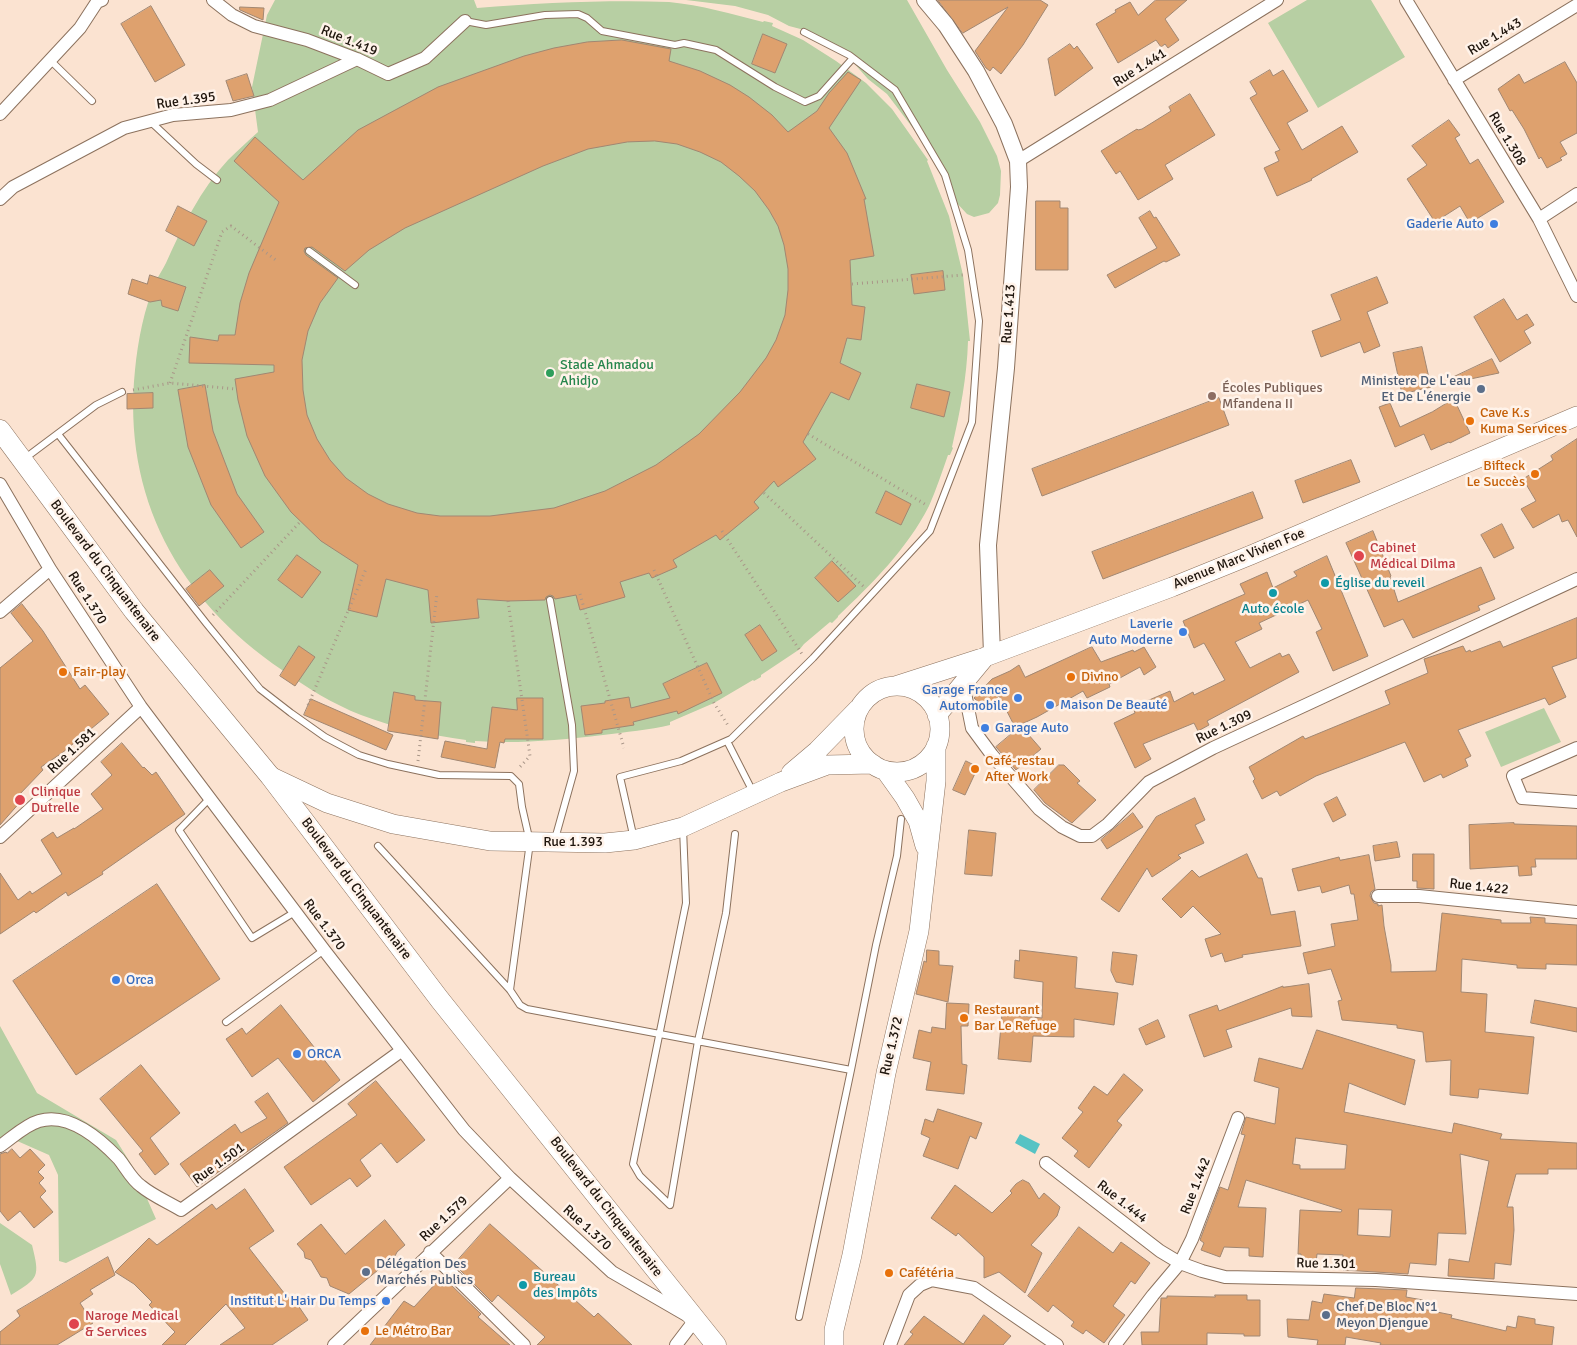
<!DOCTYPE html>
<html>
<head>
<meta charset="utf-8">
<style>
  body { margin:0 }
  canvas { display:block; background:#fbe3d1 }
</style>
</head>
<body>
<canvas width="1577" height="1345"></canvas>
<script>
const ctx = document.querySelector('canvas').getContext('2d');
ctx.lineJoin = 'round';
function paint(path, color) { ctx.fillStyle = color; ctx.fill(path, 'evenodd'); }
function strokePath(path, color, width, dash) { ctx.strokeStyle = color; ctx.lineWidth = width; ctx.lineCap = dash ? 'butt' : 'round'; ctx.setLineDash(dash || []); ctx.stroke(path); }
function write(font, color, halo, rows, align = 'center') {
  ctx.font = font + ' Signika,sans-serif'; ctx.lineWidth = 5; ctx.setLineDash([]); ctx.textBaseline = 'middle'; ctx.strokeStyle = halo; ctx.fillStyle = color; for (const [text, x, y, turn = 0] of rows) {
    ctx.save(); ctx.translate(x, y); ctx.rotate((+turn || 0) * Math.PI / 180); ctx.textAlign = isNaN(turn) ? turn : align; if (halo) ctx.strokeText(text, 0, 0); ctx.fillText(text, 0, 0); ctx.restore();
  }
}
const green = new Path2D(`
  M275,0H474L477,8C541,3 606,0 669,2C701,5 732,14 763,22L764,21L773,23L772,26L803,40L836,61L866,83L892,109L928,160L927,161L949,216L963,275L970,341H968C967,377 960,412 952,447L953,448L950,455H948C942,472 936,490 929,506C907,549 872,584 838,616V617L832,623L830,622L804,644L800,649L761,675V677L754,681L753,680L714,703L670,722V725C650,730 625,732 603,735C560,740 518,744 475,741V743L466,742V740C430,735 395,728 361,715C333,704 307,688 282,670C178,599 122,497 135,370C138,340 144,309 156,281C159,275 163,269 166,263C182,227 201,189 228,160C238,150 248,141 258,132L252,87L267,15Z
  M686,0H907L947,70L980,122L997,156L1001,171L1000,195L998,203L989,213L974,217L967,214L955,201L925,144L887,94L868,79L852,61L812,32L789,26L768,15L735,6Z
  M1307,0H1371L1405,57L1318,108L1268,23Z
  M1544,708L1561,742L1501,767L1485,732Z
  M0,1026L37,1093L116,1140L133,1167L156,1219L66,1263L59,1261L58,1175L49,1155L15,1140L0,1145Z
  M0,1223L32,1245C40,1277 39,1278 11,1295L0,1264Z`);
const water = new Path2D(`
  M1020,1134L1040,1144L1035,1154L1015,1143Z`);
const building = new Path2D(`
  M938,0H1040L1048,5L1023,45L1001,74L993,67L990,71L986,68L975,51L1008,7L963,33Z
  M1156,0H1187L1165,19L1179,40L1168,48L1165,44L1161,47L1156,40L1118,63L1096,24L1116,12L1115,10L1130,2L1138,15Z
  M151,6L185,65L155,82L121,24Z
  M240,7L264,8L263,20L240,10Z
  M763,34L787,44L775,73L752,64Z
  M622,40L671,49L669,61L700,71L730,85L749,97L772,115L788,132L817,111L829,93L848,72L861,80L829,128L847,153L866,199H864L874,256L850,260L852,305L865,307L861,340L847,338L840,363L861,373L849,400L831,392L803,442L816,459L778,487L774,481L754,502L759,508L720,540L716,535L673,560L677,567L652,578L649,573L620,582L625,597L580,610L576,595L555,599L553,596L550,595L546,597L545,600L508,601L477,599L479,618L431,623L428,590L386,579L377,617L348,610L358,565L321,541L291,512L265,476L247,436L238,400L235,379L274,372V365L189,363L190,337L218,341L219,335H235L240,303L249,273L279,202L234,161L255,137L303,180L358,130L438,87L524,56L554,48L587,42ZM655,141L677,144L700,152L721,162L739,176L755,191L769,210L778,226L784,245L788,269V290L785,315L776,340L766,358L740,392L699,434L656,465L605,491L554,508L490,516H440L417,513L388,504L368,494L346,478L330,460L317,439L307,415L303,390L302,360L308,331L320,303L338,278L306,255L304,251L305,248L312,247L345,271L369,250L405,228L543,166L588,149L627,142Z
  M1070,44L1074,49L1077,46L1093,68L1055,96L1048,59Z
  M1565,62L1577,83V133L1560,142L1567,154L1560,158L1562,160L1547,168L1541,157L1539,159L1524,129L1512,110L1510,111L1498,89L1519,74L1524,83Z
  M1270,70L1273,76L1283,70L1308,111L1287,123L1302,150L1342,126L1358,152L1311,179L1312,180L1277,196L1264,168L1279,161L1275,152L1280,150L1250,98L1257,94L1250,82Z
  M247,74L254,96L233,101L226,81Z
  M1190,94L1215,135L1165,165L1173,179L1138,200L1120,171L1116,174L1101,151L1137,129L1138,130L1142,129L1171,111L1169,107Z
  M1449,120L1460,135L1455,138L1470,164L1478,159L1504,202L1470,223L1460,206L1435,222L1407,179L1427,165L1412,146Z
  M1036,201H1060V208H1068V270H1036Z
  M178,206L207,221L194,246L166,231Z
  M1150,211L1154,218L1156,217L1180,255L1166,262L1164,261L1115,288L1107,275L1157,248L1139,218Z
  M943,271L945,290L914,294L911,275Z
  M150,275L186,287L178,311L162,306L161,300L150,302L128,294L132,279L147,284Z
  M1377,277L1388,303L1367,312L1380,346L1364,353L1360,342L1321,357L1312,331L1341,320L1331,295Z
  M1504,299L1517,320L1527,314L1534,325L1524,331L1531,343L1500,362L1474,317Z
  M1422,347L1431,387L1402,394L1393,353Z
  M1492,359L1499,373L1456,382L1454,377Z
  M917,384L950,392L944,417L911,408Z
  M205,385L213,431L237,494L264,532L241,548L211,505L188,447L178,390Z
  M153,393V408L127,409V394Z
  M1219,398L1229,425L1042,496L1032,469Z
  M1454,399L1470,433L1450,443L1449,442L1431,450L1424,434L1395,447L1379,407L1390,403L1400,427L1432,412Z
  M1577,439V537L1568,520L1562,522L1559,514L1533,528L1521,509L1536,501L1523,479L1553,460L1551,456Z
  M1351,460L1360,482L1303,503L1295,481Z
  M886,491L911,504L901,525L876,513Z
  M1253,492L1263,518L1103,579L1092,552Z
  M1502,524L1514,548L1494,558L1481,535Z
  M1373,531L1391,576L1390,577L1398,602L1481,567L1495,599L1478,606L1480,610L1413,638L1403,619L1384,627L1346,543Z
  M297,555L321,572L302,598L278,580Z
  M1327,556L1368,656L1333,671L1316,632L1322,629L1308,600L1259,623L1262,629L1235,642L1250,668L1280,653L1282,657L1289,654L1299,672L1207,721L1209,725L1198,731L1194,723L1143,744L1151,759L1135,768L1114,723L1135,713L1133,707L1170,691L1174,702L1193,692L1194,695L1225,680L1204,643L1194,648L1183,621L1245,594L1240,584L1267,572L1273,588L1297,576L1294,572Z
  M832,561L856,586L838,602L815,578Z
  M210,570L224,586L199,606L186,589Z
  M22,604L43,631L80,689L85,685L109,714L62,753L41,767L43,770L18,796L22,800L0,825V668L33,641L11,613Z
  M1577,618V658L1552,667L1566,697L1549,705L1545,698L1458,730L1471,756L1465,759L1468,766L1443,778L1441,774L1424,782L1405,742L1316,776L1280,796L1277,791L1262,799L1253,781L1255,779L1249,767L1303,736L1305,739L1390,704L1385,691L1428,673L1424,659L1463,646L1466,652L1470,650L1471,652L1500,641L1503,647Z
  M760,625L777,651L762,661L745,635Z
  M299,646L315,657L295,686L280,676Z
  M1092,647L1101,662L1133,650L1134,652L1144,647L1156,667L1144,675L1140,667L1109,684L1110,687L1087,698L1083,691L1037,717L1015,727L999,696L986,709L974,698L992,679L1010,671L1019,665L1025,677Z
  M707,663L722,693L678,714L677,711L633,722L634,725L602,730V733L585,735L581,706L605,703V701L629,697L631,708L670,698L663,684Z
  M394,692L415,696V700L441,702L438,739L388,731Z
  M517,698H543V739H505L504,743L500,742L495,768L441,757L445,741L487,749L492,707L517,710Z
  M311,699L393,735L386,750L304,715Z
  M1021,726L1041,749L1016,770L996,747Z
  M122,743L143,768L144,767L152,775L156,772L185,814L102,872L103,874L68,896L66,892L36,913L34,911L0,934V873L18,900L30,891L32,894L62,874L41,840L53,832L57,838L74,828V829L103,809L91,794L112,775L101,762Z
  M966,761L978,767L965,795L953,790Z
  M1059,765H1064L1080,781L1077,783L1096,800L1072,823L1045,803L1034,790Z
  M1337,797L1346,815L1333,822L1324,804Z
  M1195,798L1205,820L1195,825L1204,843L1178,855L1181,858L1152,877L1147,868L1119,912L1101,899L1156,817Z
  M1133,813L1143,827L1107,849L1101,840Z
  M1514,823V824L1577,826V859H1535L1536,867H1531L1532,875L1519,876L1518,866L1470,869L1469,825Z
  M969,830L996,833L992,876L965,874Z
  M1397,842L1400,857L1375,861L1373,846Z
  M1247,854L1258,878H1262L1271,915L1295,911L1301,946L1242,955L1243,957L1225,962L1222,953L1211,957L1205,939L1221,934L1193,906L1181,918L1162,899L1192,870L1199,877Z
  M1413,854H1434V889L1417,888V881H1413Z
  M1369,855L1375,889L1371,892L1370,896L1374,903L1378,904V906L1382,905L1384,926L1391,965V972L1436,971L1442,913L1501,920V923H1531L1530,917L1545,918V923L1577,925V965L1546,964V969L1517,968V965L1462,959L1461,992L1487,994L1485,1032L1534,1037L1528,1094L1479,1089L1478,1098L1450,1095L1451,1060L1426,1062L1423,1032L1397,1028V1025L1342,1020L1338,1001L1342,1000L1331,969L1308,974L1303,953L1335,946L1331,924L1358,920L1354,894H1351L1349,885L1322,893L1320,886L1298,891L1292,869L1339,857L1340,860Z
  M157,884L220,979L76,1075L13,981Z
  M927,950L939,951V965L953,966L948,1002L916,994L924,961L926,962Z
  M1020,950L1077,957L1075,988L1118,993L1114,1025L1074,1019V1037L1033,1036L1031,1062L998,1059L1002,1014L1042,1018L1043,982L1014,978L1015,960L1019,961Z
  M1113,952L1137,955L1133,985L1116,982L1111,971Z
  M1309,984L1312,1017L1292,1016L1291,1008L1226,1030L1232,1047L1204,1057L1189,1015L1217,1005L1219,1011L1283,986V987Z
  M1535,1000L1577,1008V1032L1531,1023Z
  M947,1003L969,1004L968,1026H961L962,1064L967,1065L964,1094L926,1090L931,1062L913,1058L919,1030L931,1033L932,1027L945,1029Z
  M281,1005L340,1080L313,1102L278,1058L252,1077L226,1039L242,1028L246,1034Z
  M1158,1020L1165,1037L1146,1045L1139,1029Z
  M1317,1030L1415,1060L1405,1105L1349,1083L1344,1112L1452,1133L1454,1123L1502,1134L1500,1139L1577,1143V1169H1548V1174H1516L1507,1207H1513L1514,1230L1511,1265L1495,1263L1494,1279L1448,1276L1449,1259L1469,1262L1489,1161L1460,1154L1466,1234L1438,1233L1436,1265L1410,1263L1408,1274L1343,1270V1255L1317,1254L1316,1263H1301V1254H1298L1300,1210L1341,1212L1342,1210L1246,1180L1238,1207L1266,1208L1263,1257L1249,1256V1248L1224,1247L1220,1257L1201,1250L1204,1243L1200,1240L1220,1187L1228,1190L1245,1135L1241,1134L1246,1117L1275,1124L1279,1088L1254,1081L1259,1058L1302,1069ZM1296,1138L1347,1145L1345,1169H1300V1165L1293,1164ZM1359,1209L1392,1210L1390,1237L1358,1235Z
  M141,1065L180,1113L150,1138L169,1164L155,1175L139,1154L143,1151L100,1099Z
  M1124,1074L1143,1090L1117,1121L1122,1125L1089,1168L1074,1156L1078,1151L1062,1138L1083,1112L1078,1108L1094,1086L1107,1095Z
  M376,1081L425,1140L397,1163L381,1143L360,1160L371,1176L357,1187L350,1178L311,1205L284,1167L357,1115L348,1104Z
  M268,1093L288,1123L197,1187L180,1164L235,1124L241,1133L267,1118L255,1102Z
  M938,1109L982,1123L976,1139L970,1136L958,1169L923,1156L930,1138L921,1134L925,1119L933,1122Z
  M12,1149L20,1158L30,1149L45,1165L38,1172L44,1178L39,1183L46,1191L40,1197L53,1212L34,1228L20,1211L8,1221L0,1211V1154L6,1152L7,1153Z
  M1023,1180L1029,1183L1039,1199L1044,1193L1060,1207L1057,1216L1031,1245L1042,1253L1025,1293L999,1272L984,1278V1257L958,1233L956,1236L931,1218L955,1185L992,1213L1012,1193L1010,1191L1016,1184Z
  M245,1189L274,1231L249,1248L288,1298L291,1295L308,1320L272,1345H220L245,1328L226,1304L185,1345H162L175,1332L149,1305L152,1302L134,1284L115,1272L149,1238L157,1245L212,1204L216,1209Z
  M385,1220L405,1245L397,1252L395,1256L349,1294L330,1286L327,1278L321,1277L311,1260L305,1258L304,1252L297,1244L321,1224L345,1254Z
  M490,1224L594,1317L598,1313L632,1345H537L545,1337L498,1295L492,1302L459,1269L463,1264L458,1260Z
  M1079,1227L1113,1253L1121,1242L1150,1263L1135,1284L1131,1281L1113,1306L1125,1315L1104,1343L1086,1330L1083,1334L1071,1326L1074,1322L1053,1305L1048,1312L1028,1296Z
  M108,1257L115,1275L90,1290L93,1294L80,1303L93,1323L57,1345H0V1332L20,1316L17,1311Z
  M447,1281L481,1314L478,1317L510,1345H370L404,1301L414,1307L437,1282L442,1286Z
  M1356,1288L1407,1290L1406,1297L1423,1300L1422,1309L1452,1315L1451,1318L1506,1331L1507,1326L1516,1328L1518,1316L1535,1319V1324L1554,1327L1552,1345H1380L1381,1343L1346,1337L1345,1345H1317L1318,1340L1288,1337L1287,1319L1309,1320L1312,1301L1322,1303L1324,1294L1354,1298Z
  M1215,1295H1247V1300H1260V1336H1244V1334L1207,1333V1345H1142L1141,1332H1159L1161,1298H1167V1296L1215,1297Z
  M984,1315L1011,1336L1003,1345H904L913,1334L910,1332L924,1316L963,1344Z`);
const path = new Path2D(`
  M852,284L963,275
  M170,383L222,232L231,226L277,261
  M133,390L170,383L236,389
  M808,434L928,506
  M764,493L864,587
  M722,531L802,654
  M654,570L714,703L729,727
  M580,594L624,748
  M508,601L530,756L518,769
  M213,615L300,522
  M308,705L366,569
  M418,761L437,593`);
const service = new Path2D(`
  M465,21L486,25L545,15L578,14L587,18L602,31L675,45L684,43L716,50L775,87L805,102L819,96L853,58
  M50,60L92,101
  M151,122L196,164L217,180
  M309,251L355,285
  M58,434L206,623L260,689L291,713L325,737L359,755L388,764L439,775L511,776L519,784L522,807L530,842L510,990
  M24,459L96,405L122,392
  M550,600L572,725L574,771L555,839
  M727,741L753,792
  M210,798L179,830L252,938L295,912
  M634,839L620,777L681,761L731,739L813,658L930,531L972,422L979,321L968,250L945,175L895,90L849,55L804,32
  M378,846L510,990L520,1005L527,1009L851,1070L876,945L897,856L901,819
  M226,1022L324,950
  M670,1205L640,1176L633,1164L686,903L683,828
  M670,1205L698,1041L726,913L735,834
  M799,1317L851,1070`);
const minor = new Path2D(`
  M213,0L232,15L254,26L307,40L357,59L388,74L425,58L465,21
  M1406,0L1539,219L1577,296
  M1454,80L1577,5
  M0,114L80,28L97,2L102,0
  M1018,161L1277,0
  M0,199L13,187L124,128L173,115L231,110L270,100L357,59
  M1539,219L1577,194
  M0,484L50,569L141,707L324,950L464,1130L510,1178L612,1272L695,1320L676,1345
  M0,612L50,569
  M963,683L972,728L992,755L1039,809L1062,827L1080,836H1092L1108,824L1149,782L1213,748L1577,579
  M1577,748L1513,776L1522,798L1577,802
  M0,837L141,707
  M1378,896H1419L1577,912
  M0,1146C12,1138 25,1125 39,1121C69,1112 100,1139 119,1159C126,1168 132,1180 141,1186C153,1196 168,1202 181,1210L401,1051
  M1046,1163L1160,1251L1180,1263L1192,1239L1238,1118
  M430,1252L524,1345
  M334,1345L510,1178
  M890,1345L909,1295L920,1285L932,1280L974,1288L1057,1345
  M1115,1345L1153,1295L1180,1263L1202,1271L1225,1277L1376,1280L1577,1294`);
const tertiary = new Path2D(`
  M925,0L946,25L976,71L1004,124L1018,161L1019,187L1006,368L988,545L992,654`);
const secondary = new Path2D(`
  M895,686L985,657L1172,587L1251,555L1577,416
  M854 729a43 43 0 1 1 86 0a43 43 0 1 1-86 0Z
  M937,715L985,657
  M885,770L905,798L918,821L925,846
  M791,773L817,751L858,709
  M270,776L327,803L393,824L490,841L605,843L634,840L683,827L781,782L827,765L873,764
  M834,1345V1330L852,1255L886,1073L919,931L936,781V746`);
const primary = new Path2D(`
  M0,430L134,611L270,776L440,1000L716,1345`);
const markers = [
  [1494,224,5,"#3f7fe0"],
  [550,373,5,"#2e9e5b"],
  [1481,389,5,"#5c6f8a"],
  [1212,396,5,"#8d6e63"],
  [1470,421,5,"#e8710a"],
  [1535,474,5,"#e8710a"],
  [1359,556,6,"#e0444e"],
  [1325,583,5,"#0f9aa8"],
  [1273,593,5,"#0f9aa8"],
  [1183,632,5,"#3f7fe0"],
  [63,672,5,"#e8710a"],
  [1071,677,5,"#e8710a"],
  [1018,698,5,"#3f7fe0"],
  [1050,705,5,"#3f7fe0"],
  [985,728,5,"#3f7fe0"],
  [975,769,5,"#e8710a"],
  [20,800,6,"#e0444e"],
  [116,980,5,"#3f7fe0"],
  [964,1018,5,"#e8710a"],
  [297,1054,5,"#3f7fe0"],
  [366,1272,5,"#5c6f8a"],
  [889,1273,5,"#e8710a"],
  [523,1285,5,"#0f9aa8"],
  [386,1301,5,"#3f7fe0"],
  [1326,1315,5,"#5c6f8a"],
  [74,1324,6,"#e0444e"],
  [365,1331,5,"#e8710a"]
];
const streetNames = [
  ["Rue 1.443",1495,37,-31],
  ["Rue 1.419",349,41,22],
  ["Rue 1.441",1140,68,-32],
  ["Rue 1.395",186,101,-8],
  ["Rue 1.308",1507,139,59],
  ["Rue 1.413",1009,314,-86],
  ["Avenue Marc Vivien Foe",1239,559,-22],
  ["Boulevard du Cinquantenaire",105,571,53],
  ["Rue 1.370",87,598,57],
  ["Rue 1.309",1224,727,-26],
  ["Rue 1.581",72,751,-43],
  ["Rue 1.393",573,842],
  ["Rue 1.422",1479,887,6],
  ["Boulevard du Cinquantenaire",356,889,53],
  ["Rue 1.370",324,925,53],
  ["Rue 1.372",892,1046,-77],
  ["Rue 1.501",219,1164,-36],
  ["Rue 1.442",1196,1186,-69],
  ["Rue 1.444",1122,1202,38],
  ["Boulevard du Cinquantenaire",606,1207,52],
  ["Rue 1.579",444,1219,-43],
  ["Rue 1.370",587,1228,42],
  ["Rue 1.301",1326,1264,1]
];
const shopNames = [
  ["Gaderie Auto",1484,224],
  ["Laverie",1173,624],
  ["Auto Moderne",1173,640],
  ["Garage France",1008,690],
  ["Automobile",1008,706],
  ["Maison De Beauté",1060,705,"left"],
  ["Garage Auto",995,728,"left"],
  ["Orca",126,980,"left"],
  ["ORCA",307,1054,"left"],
  ["Institut L' Hair Du Temps",376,1301]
];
const leisureNames = [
  ["Stade Ahmadou",560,365],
  ["Ahidjo",560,381]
];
const serviceNames = [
  ["Ministere De L'eau",1471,381,"right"],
  ["Et De L'énergie",1471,397,"right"],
  ["Délégation Des",376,1264],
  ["Marchés Publics",376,1280],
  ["Chef De Bloc N°1",1336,1307],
  ["Meyon Djengue",1336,1323]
];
const educationNames = [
  ["Écoles Publiques",1222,388],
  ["Mfandena II",1222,404]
];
const foodNames = [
  ["Cave K.s",1480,413],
  ["Kuma Services",1480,429],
  ["Bifteck",1525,466,"right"],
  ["Le Succès",1525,482,"right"],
  ["Fair-play",73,672],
  ["Divino",1081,677],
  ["Café-restau",985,761],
  ["After Work",985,777],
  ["Restaurant",974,1010],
  ["Bar Le Refuge",974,1026],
  ["Cafétéria",899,1273],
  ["Le Métro Bar",375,1331]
];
const healthNames = [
  ["Cabinet",1370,548],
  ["Médical Dilma",1370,564],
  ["Clinique",31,792],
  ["Dutrelle",31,808],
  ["Naroge Medical",85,1316],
  ["& Services",85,1332]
];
const cultureNames = [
  ["Église du reveil",1335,583],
  ["Auto école",1273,609,"center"],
  ["Bureau",533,1277],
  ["des Impôts",533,1293]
];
paint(green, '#b7cfa3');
paint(water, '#56c3c4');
paint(building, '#dea16e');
strokePath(building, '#a18772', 1);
strokePath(service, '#8c725e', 8);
strokePath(minor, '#8c725e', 14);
strokePath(tertiary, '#8c725e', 18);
strokePath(secondary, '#8c725e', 20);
strokePath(primary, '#8c725e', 21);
strokePath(path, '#a99688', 3, [1, 4]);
strokePath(service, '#fff', 6);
strokePath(minor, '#fff', 12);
strokePath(tertiary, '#fff', 16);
strokePath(secondary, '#fff', 19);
strokePath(primary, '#fff', 20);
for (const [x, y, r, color] of markers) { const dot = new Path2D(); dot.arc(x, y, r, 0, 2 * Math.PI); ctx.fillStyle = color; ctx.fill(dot); strokePath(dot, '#fff3ea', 2); }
write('14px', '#1f150d', '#fff3ea', streetNames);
write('14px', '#366cbe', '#fff3ea', shopNames, 'right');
write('14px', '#27864d', '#fff3ea', leisureNames, 'left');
write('14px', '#4e5e75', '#fff3ea', serviceNames, 'left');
write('14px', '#785e54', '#fff3ea', educationNames, 'left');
write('14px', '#c56008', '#fff3ea', foodNames, 'left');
write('14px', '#be3a42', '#fff3ea', healthNames, 'left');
write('14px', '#0d838f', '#fff3ea', cultureNames, 'left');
</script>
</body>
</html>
